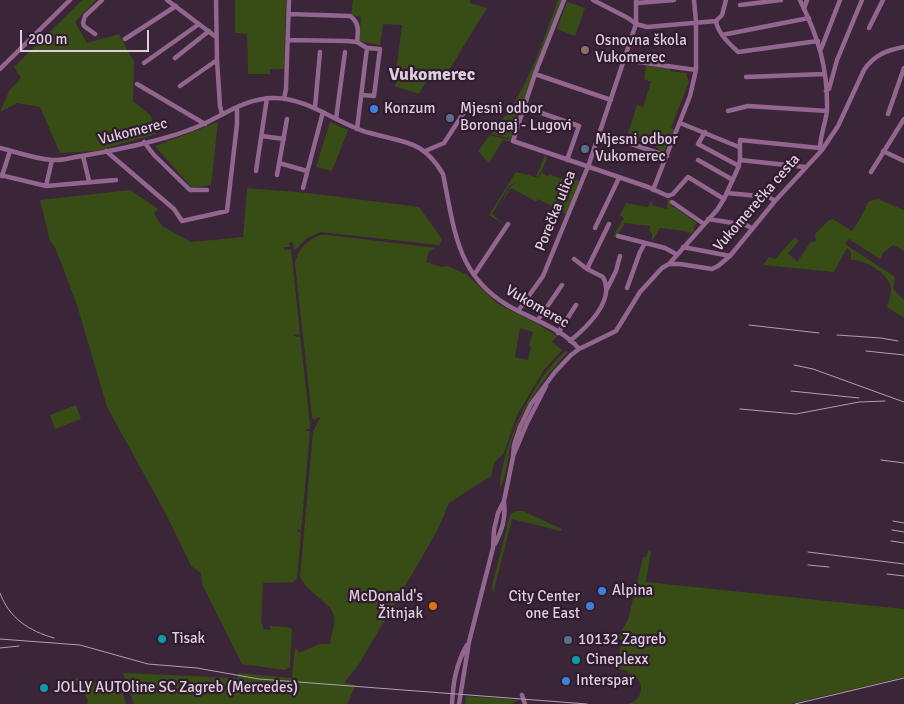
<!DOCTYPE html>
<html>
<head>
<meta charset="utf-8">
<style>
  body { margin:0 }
  #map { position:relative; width:904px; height:704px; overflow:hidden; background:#3b2539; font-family:Signika,sans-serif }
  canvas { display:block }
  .scale { position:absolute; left:20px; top:30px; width:129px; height:22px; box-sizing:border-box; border:2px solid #ddcedb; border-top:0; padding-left:6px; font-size:15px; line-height:18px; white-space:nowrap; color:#ddcedb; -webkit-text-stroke:4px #301b2f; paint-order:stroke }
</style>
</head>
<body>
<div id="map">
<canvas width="904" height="704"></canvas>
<div class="scale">200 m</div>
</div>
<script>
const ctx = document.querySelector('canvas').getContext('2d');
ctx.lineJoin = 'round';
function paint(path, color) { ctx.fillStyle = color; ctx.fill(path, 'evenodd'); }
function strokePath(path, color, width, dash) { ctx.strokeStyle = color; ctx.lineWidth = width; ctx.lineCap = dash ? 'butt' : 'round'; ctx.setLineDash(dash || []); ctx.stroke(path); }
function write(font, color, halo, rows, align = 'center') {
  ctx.font = font + ' Signika,sans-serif'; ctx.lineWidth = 4.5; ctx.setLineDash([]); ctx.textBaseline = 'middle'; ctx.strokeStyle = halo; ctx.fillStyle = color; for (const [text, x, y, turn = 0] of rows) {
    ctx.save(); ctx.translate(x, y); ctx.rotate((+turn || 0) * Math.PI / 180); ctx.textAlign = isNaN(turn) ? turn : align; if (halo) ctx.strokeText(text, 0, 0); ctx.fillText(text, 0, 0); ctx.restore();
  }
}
const green = new Path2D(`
  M82,0H96L75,22L87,43L119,34L134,62L133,101L151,116L156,134L96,151L60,153L40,107L17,103L0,112L9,91L21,78L14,67Z
  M235,0H286L284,69H270V74H248L247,34L235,33Z
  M353,0H470V3L487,8L446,75H435L430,81L427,80L419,94L394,86L399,78L414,81L417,79L415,67L404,72H396L402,25L383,24L380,45L359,41L361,17L351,15Z
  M558,0H562L531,79L511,139L491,134C499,124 507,114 514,103C534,71 545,35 558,0Z
  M567,2L585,8L575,36L557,29Z
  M646,66L670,68V71L686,73L689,82L671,128L675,130L664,152H660L659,148L627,136L637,105L643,107L651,82L644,79Z
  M218,122L211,185L192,188L155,146Z
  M330,122L348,130L332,171L316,167Z
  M490,135L511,140L512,142L503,140L489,163L478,151Z
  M545,155L547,158L542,170L536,179L543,172V174L548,176L549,174L565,180L567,175L579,181L567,214L538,199L537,202L511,188L494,214L510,187L517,182L509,186L492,214L505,225L489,215L516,172L536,177Z
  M247,188L308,193L419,207L442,239L439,245L321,232L307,238L294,251L293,242L289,243L290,247H284V250L291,249L300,334L294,335L296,337L300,336L310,424V429H305L307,431H310L301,532L299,529L297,530L301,534L297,579L293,582L263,583L261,624L263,625V629L270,630V626L287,627L292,629L290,667L285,670L242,664L202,584L201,573L191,566L167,516L107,407L77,305L55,247L50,241L40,200L130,190L158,209L154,214L162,226L191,242L243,237Z
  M668,199L672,201L670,206L674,207L697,223L693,228L695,230L692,234L684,231L660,228L652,241V234L649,230L650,226L625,223L616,237H613L624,218L620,215L626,203L648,207L651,201L652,202V205L667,209Z
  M878,199L904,210V251L893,245L883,253L880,259L849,239L845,244L895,277L893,289L904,300V318L887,307C889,301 891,294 891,288C889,273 864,259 851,260V252L847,248L834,272L763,265L769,257L775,259L795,237L799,241L788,253L797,262L810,243L816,241L815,234L829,220L833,219L852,231L857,224L869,201Z
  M321,235H328L436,248L429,252L426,262L442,267L447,266L466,274L498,304L536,323L557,336L552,342L562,350L544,370L530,393L517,415L504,453L494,463L491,476L449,503L438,529L425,552L359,664L344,683L356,685L347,704H134L123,673L238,678V673L292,678L295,648L299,653L319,644H330C331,635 335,625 334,616C332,603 306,592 300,577L313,432L320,418L318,417L314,420L312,417L295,264C297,250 307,240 321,235ZM520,328L533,332L529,345L531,347L528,360L515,357Z
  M566,351L568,352C544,377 523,407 512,440C508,453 506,480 500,488C501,448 534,376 566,351Z
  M76,405L81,419L55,429L50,415Z
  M516,511H523L562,529L561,531L512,519L493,594L492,586L509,519L511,514Z
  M649,550L651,551L646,582L904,609V677L790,704H628C646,699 645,677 628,673L627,671L615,668L622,641L618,637L628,620L643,557H646Z
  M78,678L79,681L111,684L112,681L119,682L126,704H87L88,701L79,683L76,684L75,679Z
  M466,696L519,700L512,704H465Z`);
const minor = new Path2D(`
  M167,0L216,37
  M216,0L217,60L220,106L222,114
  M564,0L535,74L513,141L648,187L668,196L673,194L688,177L724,199
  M593,0L628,18L636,24L647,27L716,21
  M726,0L722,15L716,21C718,34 729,43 738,52L818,41
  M800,0C818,37 828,67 827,110C826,122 820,136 820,148
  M637,3L674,0
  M740,5L781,0
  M804,9L807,0
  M289,14L350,16C360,23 358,32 357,42
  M869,28L883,0
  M95,34L84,26L83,23L85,16L102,0
  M722,35L809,18
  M125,39L176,6
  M288,40L347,41L357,42L367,48L380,49L374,96L362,95
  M821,49L840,0
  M175,58L209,31
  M624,60L696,70
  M144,63L199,24
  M0,69L70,0
  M535,74L611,100
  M746,77L824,74
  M137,84L205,124
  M180,86L217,60
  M826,91L829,89L837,60L862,0
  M284,99L286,89L289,0
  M524,107L579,126L567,160
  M315,108L320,52
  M728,111L748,106L827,111
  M888,114L904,68
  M336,119L345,52
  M680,123L739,147
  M357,129L367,48
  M705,132L698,144L739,166
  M599,133L667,156
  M262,136L284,139
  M144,142L154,155L190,190H207
  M0,148C17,152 35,159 52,160C62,161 72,157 82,156C115,150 158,142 189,130C218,120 242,98 274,98C309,98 337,124 370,133C404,143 422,139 443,174C455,233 457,281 518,311C536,320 566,332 579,349
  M106,151L174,209L182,221L227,211L237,124V107
  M425,151L444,143L463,114
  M883,151L904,161
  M83,156L89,181
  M698,160L733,180
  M740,160L805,167
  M279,163L307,171
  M256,171L267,98
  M871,172L904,119
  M0,175L46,186L116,180
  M277,175L287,119
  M2,176L10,151
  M46,186L52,160
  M303,188L323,112
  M653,190L690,96L696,70V22L694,0
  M727,193L769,197L775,201
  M672,202L704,224
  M708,219L746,225L751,228
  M595,228L619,178
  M618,236L665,248L676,254
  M683,247L730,256
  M574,259L587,269
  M669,264L717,210L724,199L738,168L740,160V140L820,148
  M474,275L508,224
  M627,288L640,252L645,243
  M607,289L616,271L620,256
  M518,311L543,276L589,164L636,24V0
  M538,320L562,285
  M558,333L576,305
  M570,341C587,327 616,300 603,277L587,269L609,224
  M514,454L527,423L546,386
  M495,544C502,530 506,518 504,502
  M522,695L525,704
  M452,704C453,683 456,664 467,645
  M459,704L469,642L493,548L494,530L498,513L504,501L513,457L514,445L520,427L531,404L555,372L571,355L579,349L616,331L640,292L662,268L669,264H680L712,269L718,266L730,256L775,201L822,150L838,126L864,70C874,55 887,50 904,47`);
const rail = new Path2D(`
  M749,325L819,333
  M837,335L881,338L898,341
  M866,351L904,355
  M794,365L813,369L904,402
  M791,391L859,398
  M740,409L796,414L859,402L885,401
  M881,460L904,463
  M893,521L904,523
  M892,530L904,532
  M891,541L904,543
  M808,552L904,564
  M808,565L829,567
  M887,574L904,576
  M0,593C9,618 29,631 54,638
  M0,639L80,645L148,664L197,668L259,679L587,704
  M0,648L19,646
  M795,704L904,678`);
const markers = [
  [585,50,5,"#8d6e63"],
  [374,109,5,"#3f7fe0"],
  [450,118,5,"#5c6f8a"],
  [585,149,5,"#5c6f8a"],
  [602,591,5,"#3f7fe0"],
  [433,606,5,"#e8710a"],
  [590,606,5,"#3f7fe0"],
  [162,639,5,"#0f9aa8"],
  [568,640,5,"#5c6f8a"],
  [576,660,5,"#0f9aa8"],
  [566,681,5,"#3f7fe0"],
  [44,688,5,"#0f9aa8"]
];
const poiNames = [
  ["Osnovna škola",595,41],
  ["Vukomerec",595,58],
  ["Konzum",384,109],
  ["Mjesni odbor",460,109],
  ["Borongaj - Lugovi",460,126],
  ["Mjesni odbor",595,140],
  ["Vukomerec",595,157],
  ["Alpina",612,591],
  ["McDonald's",423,597,"right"],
  ["Žitnjak",423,614,"right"],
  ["City Center",580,597,"right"],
  ["one East",580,614,"right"],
  ["Tisak",172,639],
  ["10132 Zagreb",578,640],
  ["Cineplexx",586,660],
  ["Interspar",576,681],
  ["JOLLY AUTOline SC Zagreb (Mercedes)",54,688]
];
const streetNames = [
  ["Vukomerec",133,132,-14],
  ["Vukomerečka cesta",757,203,-49],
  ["Porečka ulica",556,211,-68],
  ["Vukomerec",537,307,30]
];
const quarterNames = [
  ["Vukomerec",432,75]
];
paint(green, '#384c15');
strokePath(minor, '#92668e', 4.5);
strokePath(rail, '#b1a0af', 1);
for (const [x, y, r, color] of markers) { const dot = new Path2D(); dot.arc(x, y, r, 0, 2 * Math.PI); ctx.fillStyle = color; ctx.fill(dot); strokePath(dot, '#301b2f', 2); }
write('15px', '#ddcedb', '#301b2f', poiNames, 'left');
write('15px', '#ddcedb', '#301b2f', streetNames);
write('bold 18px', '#ddcedb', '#301b2f', quarterNames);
</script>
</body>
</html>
